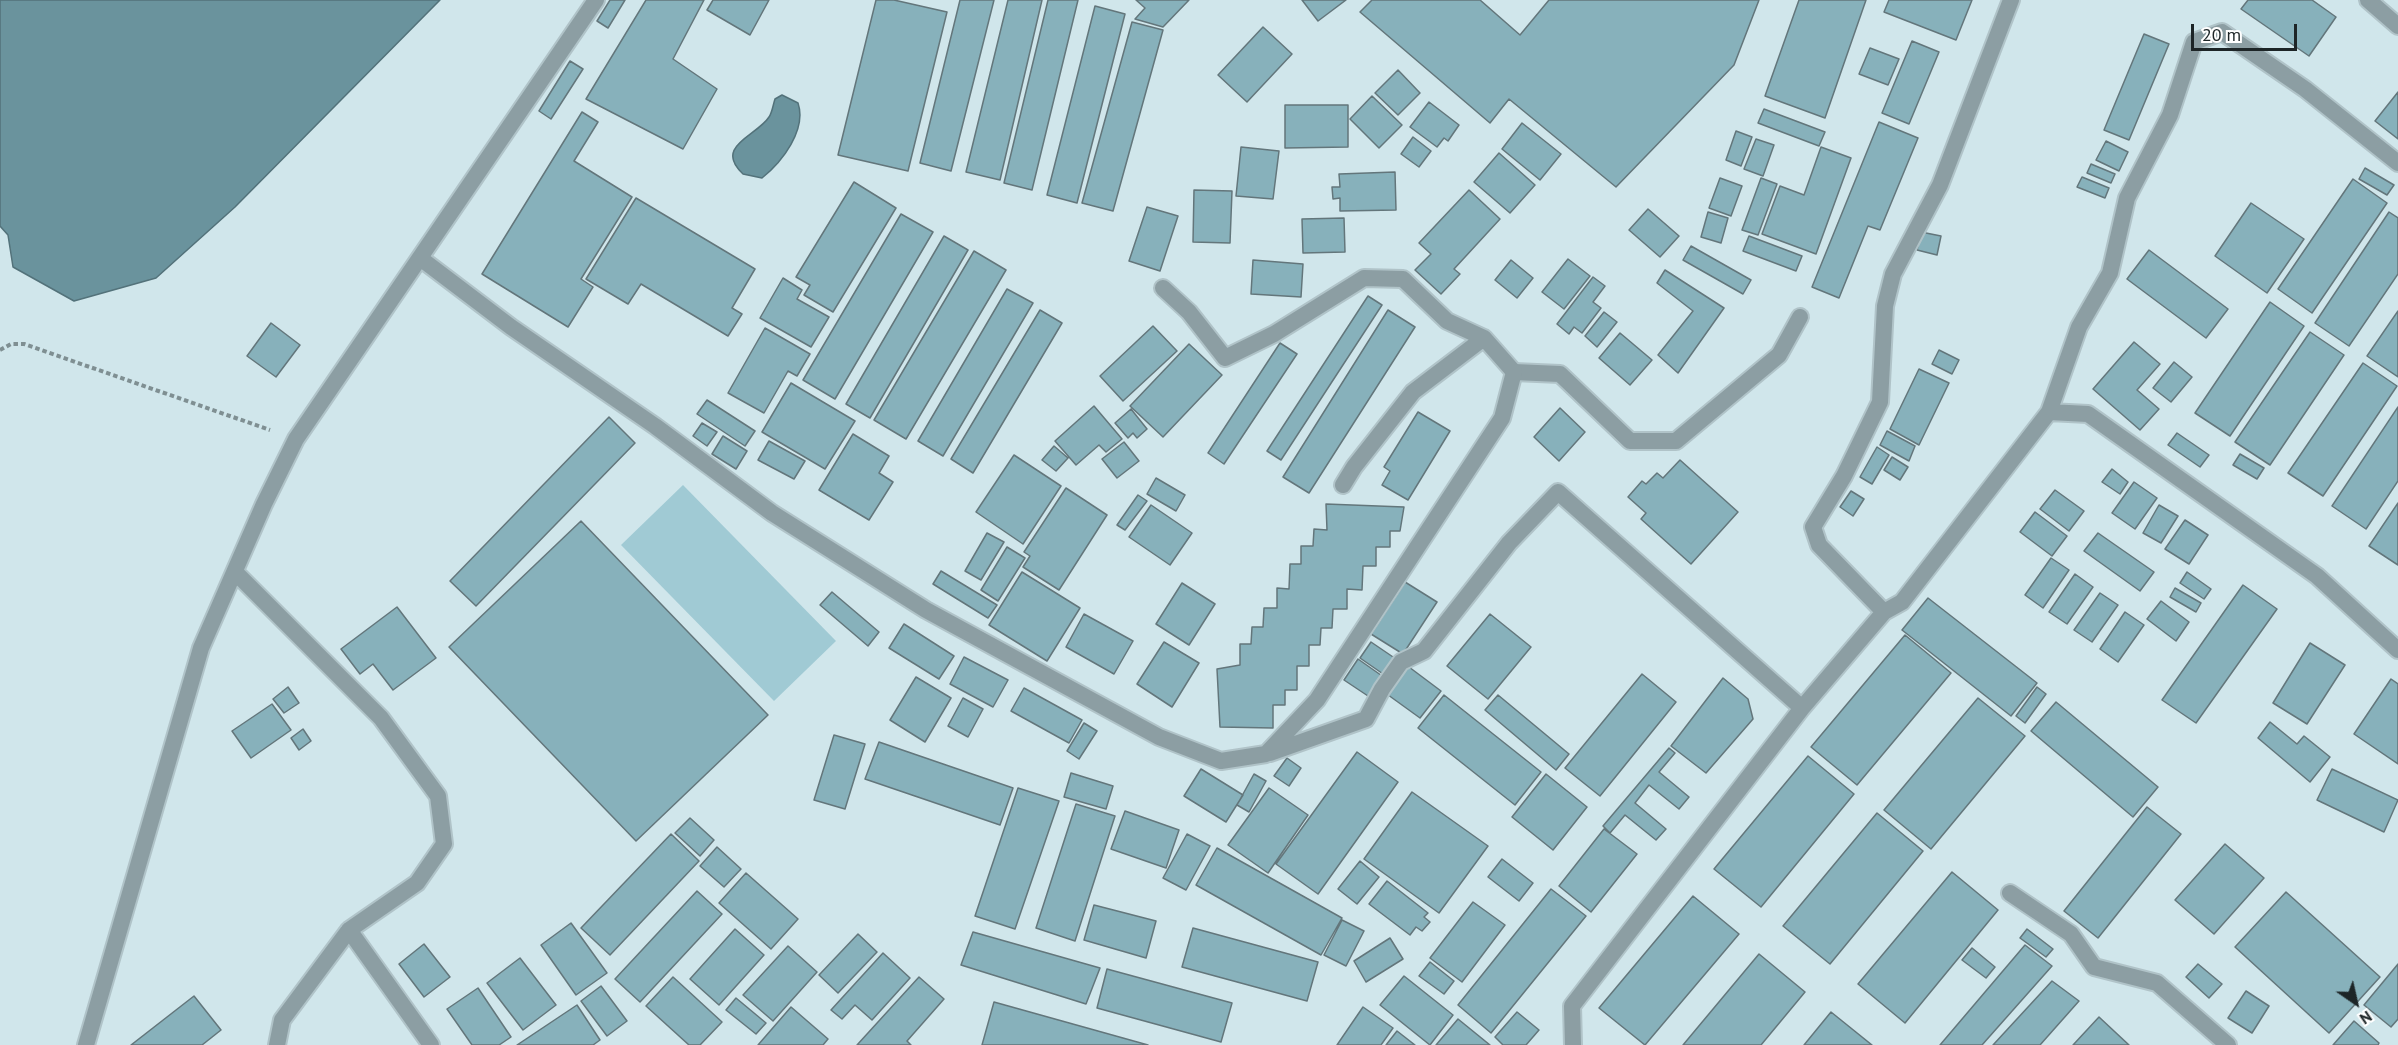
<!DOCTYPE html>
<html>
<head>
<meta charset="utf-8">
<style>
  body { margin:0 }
  #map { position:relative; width:2398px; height:1045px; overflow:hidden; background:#d0e6eb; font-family:"PT Sans",sans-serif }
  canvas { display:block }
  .north { position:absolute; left:2326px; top:973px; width:60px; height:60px; -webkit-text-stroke:4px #fff; paint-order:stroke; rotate:146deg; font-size:16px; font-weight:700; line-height:24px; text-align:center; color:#1d2527 }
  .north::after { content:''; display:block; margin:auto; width:21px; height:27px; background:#1d2527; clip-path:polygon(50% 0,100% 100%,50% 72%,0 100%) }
  .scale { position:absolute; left:2191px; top:24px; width:106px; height:27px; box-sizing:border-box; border:3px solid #1d2527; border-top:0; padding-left:8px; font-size:18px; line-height:21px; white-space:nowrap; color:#1d2527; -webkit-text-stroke:4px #fff; paint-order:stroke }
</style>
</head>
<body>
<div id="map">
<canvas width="2398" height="1045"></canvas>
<div class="north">N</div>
<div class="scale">20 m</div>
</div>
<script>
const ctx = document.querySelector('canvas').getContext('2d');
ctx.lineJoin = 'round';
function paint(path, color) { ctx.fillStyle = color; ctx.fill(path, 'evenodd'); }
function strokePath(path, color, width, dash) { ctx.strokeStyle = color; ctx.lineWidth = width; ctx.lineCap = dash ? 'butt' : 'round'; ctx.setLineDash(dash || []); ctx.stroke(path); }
const green = new Path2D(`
  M683,485L836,641L774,701L621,545Z`);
const water = new Path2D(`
  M0,0H440L235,207L156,278L74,301L13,267L8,235L0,226Z
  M782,95L798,103C807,130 782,162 762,178L743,174C713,146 757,136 769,117C772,113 773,105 775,99Z`);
const building = new Path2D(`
  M610,0H625L608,28L597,21Z
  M646,0H704L673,59L717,89L683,149L586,99Z
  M713,0H769L750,35L707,10Z
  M876,0H894L947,12L908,171L838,155Z
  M960,0H994L951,171L920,163Z
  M1008,0H1042L1000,180L966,172Z
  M1048,0H1078L1032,190L1004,183Z
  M1136,0H1189L1163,27L1135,19L1145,8Z
  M1302,0H1346L1318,21Z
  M1372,0H1480L1520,35L1549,0H1759L1734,65L1616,187L1509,99L1490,123L1360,12Z
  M1799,0H1866L1825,118L1765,96Z
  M1889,0H1972L1956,40L1884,12Z
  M2248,0H2312L2336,17L2309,56L2241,9Z
  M1095,6L1125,14L1077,203L1047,195Z
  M1132,22L1163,30L1113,211L1082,203Z
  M1263,27L1292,54L1247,102L1218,75Z
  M2144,34L2169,44L2129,140L2104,130Z
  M1912,41L1939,52L1909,124L1882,113Z
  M1870,48L1899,59L1888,85L1859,74Z
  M570,61L583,69L551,119L539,111Z
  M1398,70L1420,93L1398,115L1375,93Z
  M2398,92V139L2375,121Z
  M1372,96L1402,125L1379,148L1350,119Z
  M1429,102L1459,125L1448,141L1444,138L1437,147L1410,127Z
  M1285,105H1348V147L1285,148Z
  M1764,109L1825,132L1819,146L1758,123Z
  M582,112L598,122L574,161L632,197L581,279L593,287L568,327L482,274Z
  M1879,122L1918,138L1880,230L1868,226L1839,298L1812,287Z
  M1522,123L1561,154L1540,180L1502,149Z
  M1736,131L1752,137L1741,166L1726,160Z
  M1413,137L1431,151L1419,167L1401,154Z
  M1756,139L1774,145L1763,176L1744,169Z
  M2106,141L2128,152L2119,171L2096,160Z
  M1241,147L1279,151L1273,199L1236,196Z
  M1821,147L1851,158L1816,254L1762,234L1780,186L1804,195Z
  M1499,153L1535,185L1510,213L1474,182Z
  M2091,164L2115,174L2111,183L2087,173Z
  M2365,168L2394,185L2387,195L2359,179Z
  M1395,172L1396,210L1340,211V198L1333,199L1332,187H1340L1339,174Z
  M2082,177L2109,188L2105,198L2077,187Z
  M1720,178L1742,186L1731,216L1709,208Z
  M1761,178L1777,184L1758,235L1742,230Z
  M2353,179L2387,203L2312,313L2278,289Z
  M854,182L896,208L833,312L804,295L810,285L796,277Z
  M1194,190L1232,191L1230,243L1193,242Z
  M1469,190L1500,219L1454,269L1460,274L1441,294L1415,270L1431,254L1419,243Z
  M636,198L755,269L732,308L742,314L728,336L641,284L628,304L586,279Z
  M2251,203L2304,239L2267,293L2215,256Z
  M1147,207L1178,216L1160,271L1129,261Z
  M1648,209L1679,236L1660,257L1629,230Z
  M1708,212L1728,218L1721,243L1701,237Z
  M2389,212L2398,218V274L2349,346L2315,323Z
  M901,214L933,232L835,399L803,380Z
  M1344,218L1345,252L1303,253L1302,219Z
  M1921,232L1941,236L1937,255L1917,250Z
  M944,236L968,250L870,418L846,404Z
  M1749,236L1802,256L1796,271L1743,251Z
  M1691,246L1751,280L1743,294L1683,260Z
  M2149,250L2228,309L2206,338L2127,279Z
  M974,251L1006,270L906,439L874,420Z
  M1568,259L1590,276L1564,309L1542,292Z
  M1253,260L1303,264L1301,297L1251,294Z
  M1511,260L1533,278L1517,298L1495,280Z
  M1665,270L1724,308L1678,373L1658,355L1693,311L1657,283Z
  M1593,277L1605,286L1593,302L1601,308L1582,333L1574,327L1569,334L1557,324Z
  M783,278L802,290L797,299L829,317L811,347L760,318Z
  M1007,289L1033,303L943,456L918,441Z
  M1368,296L1382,305L1281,460L1267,451Z
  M2270,302L2304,326L2230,436L2195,413Z
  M1040,310L1062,323L973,473L951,459Z
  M1388,310L1415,327L1309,493L1283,477Z
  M2398,311V377L2367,356Z
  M1604,312L1617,322L1597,347L1585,336Z
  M271,323L300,345L276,377L247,356Z
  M1153,326L1177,351L1123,401L1100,376Z
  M765,328L810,354L797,376L788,371L764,413L728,393Z
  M2310,332L2344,355L2270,465L2235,442Z
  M1620,333L1652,360L1630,385L1599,358Z
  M2134,342L2160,364L2137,390L2159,409L2140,430L2093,389Z
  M1280,343L1297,354L1224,464L1208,453Z
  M1189,344L1222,375L1163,437L1130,406Z
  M1939,350L1959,360L1952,374L1932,364Z
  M2174,362L2192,377L2171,402L2153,388Z
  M2363,363L2397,386L2323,496L2288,473Z
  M1919,369L1949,383L1919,445L1890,429Z
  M791,383L855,421L825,469L762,432Z
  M707,400L755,431L745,446L697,414Z
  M1094,406L1122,439L1106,452L1099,445L1076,465L1055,441Z
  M2398,407V481L2366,529L2332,506Z
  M1560,408L1585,432L1559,461L1534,437Z
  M1131,409L1147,429L1137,438L1133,433L1128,438L1115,423Z
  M1418,412L1450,431L1408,500L1382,485L1390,471L1384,467Z
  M609,417L635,443L476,606L450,581Z
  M702,423L717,432L707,446L693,436Z
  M1887,431L1915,446L1909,461L1880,445Z
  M2177,433L2209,455L2200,467L2168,445Z
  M853,434L889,456L879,473L893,482L869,520L819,490Z
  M723,436L747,451L736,469L712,454Z
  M769,441L805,461L794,479L758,460Z
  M1124,442L1139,461L1117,478L1102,459Z
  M1054,446L1068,458L1056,471L1042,460Z
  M1877,447L1889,455L1872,484L1860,477Z
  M2240,454L2264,468L2257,479L2233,465Z
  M1014,455L1061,486L1023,544L976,512Z
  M1892,457L1908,467L1900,480L1884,470Z
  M1680,460L1738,512L1691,564L1641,519L1646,513L1628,497L1642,481L1646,484L1657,473L1663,478Z
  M2112,469L2128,482L2120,494L2102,482Z
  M1156,478L1185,495L1176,511L1147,494Z
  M2134,482L2157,498L2135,529L2112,513Z
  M1066,488L1107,515L1059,590L1023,567L1030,556L1024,552Z
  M2055,490L2084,511L2069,531L2040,509Z
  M1851,491L1864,499L1853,516L1840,507Z
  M1138,495L1147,501L1125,530L1117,525Z
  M2398,503V565L2369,546Z
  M1326,504L1404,507L1400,531H1390V547H1376V566H1363L1362,590L1347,589V609H1333L1332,628H1321L1320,645H1309V666H1297V690H1285V705H1273V728L1220,727L1217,669L1240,665V644H1251L1252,627H1263L1264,608H1277V588L1289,589L1290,564H1301V546H1313L1314,529L1327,530Z
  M1151,505L1192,533L1170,565L1129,537Z
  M2159,505L2178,516L2161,543L2143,533Z
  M2035,512L2067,536L2052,556L2020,532Z
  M2185,520L2208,535L2189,564L2165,549Z
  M581,521L768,715L636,841L449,647Z
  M987,533L1004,542L981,580L965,571Z
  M2098,533L2154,572L2140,591L2084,551Z
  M1007,547L1025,558L998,601L981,590Z
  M2051,558L2069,570L2043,608L2025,595Z
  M941,571L997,605L988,618L933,584Z
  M1022,572L1080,608L1047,661L989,625Z
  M2187,572L2211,589L2204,599L2180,583Z
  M2075,574L2093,587L2067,624L2049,612Z
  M1405,582L1437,602L1403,654L1371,634Z
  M1182,583L1215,604L1189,645L1156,624Z
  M2243,585L2277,609L2196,723L2162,700Z
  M2175,588L2201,603L2196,612L2170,597Z
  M832,592L879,632L868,646L820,605Z
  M2100,593L2118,605L2092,642L2074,630Z
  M1928,598L2037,683L2011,716L1902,630Z
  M2161,601L2189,622L2176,641L2147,619Z
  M397,607L436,658L393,690L373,664L360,674L341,649Z
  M2125,612L2144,625L2118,662L2100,649Z
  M1084,614L1133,641L1114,674L1066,647Z
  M1490,614L1531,647L1488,699L1447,666Z
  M904,624L954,656L939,679L889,648Z
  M1905,635L1951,673L1857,785L1811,747Z
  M1164,642L1199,663L1172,707L1137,684Z
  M1371,642L1396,659L1386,676L1360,658Z
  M2310,643L2345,665L2307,724L2273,703Z
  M964,657L1008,680L993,707L950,684Z
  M1358,659L1385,678L1371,698L1344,680Z
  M1405,664L1441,691L1420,718L1384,692Z
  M1642,674L1676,702L1600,796L1565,768Z
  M916,677L951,698L925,742L890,720Z
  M1723,678L1748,699L1753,719L1706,773L1671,746Z
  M2391,679L2398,684V764L2354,734Z
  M288,687L299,703L284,713L273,699Z
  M2037,687L2046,694L2025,723L2016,716Z
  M1024,688L1082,720L1069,743L1011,711Z
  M1444,695L1541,772L1515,805L1418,728Z
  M1498,695L1569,754L1556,770L1485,710Z
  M963,698L983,709L968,737L948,726Z
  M1978,698L2025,736L1931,849L1884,810Z
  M2056,702L2158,787L2133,817L2031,731Z
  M272,704L291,730L251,758L232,731Z
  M2270,722L2297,744L2304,736L2330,757L2310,782L2258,738Z
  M1084,723L1097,731L1079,759L1067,751Z
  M303,729L311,741L299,750L291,738Z
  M834,735L865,744L845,809L814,800Z
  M879,742L1013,788L1000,825L865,779Z
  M1669,748L1675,753L1659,772L1689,797L1679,809L1649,785L1635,803L1666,829L1656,840L1625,815L1610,833L1603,826Z
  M1357,752L1398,782L1318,894L1276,864Z
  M1808,756L1854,794L1761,907L1714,869Z
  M1287,758L1301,768L1289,786L1274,776Z
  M1201,769L1243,795L1226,822L1184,796Z
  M2332,769L2398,800L2384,832L2317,800Z
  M1071,773L1113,786L1106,809L1064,797Z
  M1254,774L1266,781L1249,812L1237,805Z
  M1546,774L1587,807L1553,850L1512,817Z
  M1018,788L1059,801L1015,929L975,916Z
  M1269,788L1308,815L1268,873L1228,845Z
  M1412,792L1488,846L1439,913L1364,859Z
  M1076,804L1115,816L1075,941L1036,928Z
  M2147,807L2181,834L2098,938L2064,911Z
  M1125,811L1179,830L1166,868L1111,849Z
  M1877,813L1923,851L1830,964L1783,926Z
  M690,818L714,840L700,856L675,833Z
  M1604,829L1637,854L1591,912L1559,886Z
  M671,834L699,861L610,955L581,928Z
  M1187,834L1210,846L1186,890L1163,878Z
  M2225,844L2264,878L2214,934L2175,900Z
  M717,847L741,869L724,887L700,866Z
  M1217,848L1342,918L1321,955L1196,885Z
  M1502,859L1533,883L1519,901L1488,877Z
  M1360,861L1379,877L1357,904L1338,889Z
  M1952,872L1998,910L1905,1023L1858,984Z
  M746,873L798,919L771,949L719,903Z
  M1387,881L1428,913L1424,917L1430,922L1422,931L1416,927L1410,935L1369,904Z
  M1551,889L1586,916L1491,1033L1458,1005Z
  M697,891L722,914L640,1002L615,979Z
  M2286,892L2380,977L2329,1033L2235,947Z
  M1693,896L1739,934L1645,1045L1599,1008Z
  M1473,902L1505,925L1462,982L1430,958Z
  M1094,905L1156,921L1146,958L1084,940Z
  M1342,920L1364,931L1346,966L1324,955Z
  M571,923L607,973L576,995L541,945Z
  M1193,928L1318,962L1307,1001L1182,967Z
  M735,929L764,955L719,1005L690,979Z
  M2027,929L2053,949L2046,957L2020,938Z
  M973,932L1100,968L1086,1004L961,965Z
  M858,934L877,952L838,993L819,975Z
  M1390,938L1403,959L1366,982L1354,961Z
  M424,944L450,977L424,997L399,964Z
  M2025,945L2052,966L1982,1045H1940Z
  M788,946L817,972L773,1021L743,995Z
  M1972,948L1995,967L1986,978L1962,960Z
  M883,953L910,978L872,1020L855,1005L842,1019L831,1010Z
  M1759,954L1805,992L1761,1045H1683Z
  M520,958L556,1005L523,1030L487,983Z
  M1430,962L1454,981L1444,994L1419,976Z
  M2198,964L2222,984L2209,998L2186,977Z
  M2398,964V1019L2391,1027L2364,1005Z
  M1107,969L1232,1003L1221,1042L1097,1008Z
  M1404,976L1453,1015L1430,1045L1380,1005Z
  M673,977L722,1022L700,1045H689L646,1006Z
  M919,977L944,999L907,1041L911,1045H857Z
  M2052,981L2079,1001L2040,1045H1993Z
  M601,986L627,1021L607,1036L581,1001Z
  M478,988L511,1037L499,1045H472L447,1009Z
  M2246,991L2269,1006L2252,1033L2228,1018Z
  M194,996L221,1030L202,1045H131Z
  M736,998L766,1023L756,1034L726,1010Z
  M994,1002L1148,1045H982Z
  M577,1005L600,1040L593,1045H517Z
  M791,1007L828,1039L823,1045H758Z
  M1363,1007L1393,1028L1381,1045H1337Z
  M1517,1012L1539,1030L1526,1045H1503L1495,1037Z
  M1831,1012L1872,1045H1804Z
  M2099,1017L2129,1045H2073Z
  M1458,1019L1490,1045H1436Z
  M2354,1021L2379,1043L2378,1045H2333Z
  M1397,1031L1415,1045H1386Z`);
const path = new Path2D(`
  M0,350L11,344H24L270,430`);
const service = new Path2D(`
  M1514,372L1560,374L1630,441H1676L1779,355L1800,317`);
const minor = new Path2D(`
  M2368,0L2398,26
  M420,258L511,327L655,426L772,513L926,610L1159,737L1221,761L1266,754L1317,700L1502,418L1514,372L1484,338L1413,392L1354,467L1343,485
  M1163,288L1189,312L1225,358L1274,334L1364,278L1403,279L1447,321L1484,338
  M2049,412L2079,327L2110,273L2127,198L2170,115L2194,42L2222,32L2305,89L2398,163
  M235,572L381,718L438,796L444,844L417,883L349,930L431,1045
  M1884,612L1819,545L1813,527L1844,476L1880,402L1885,306L1893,274L1940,185L2011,0
  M1270,753L1366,719L1382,689L1401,662L1424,651L1509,543L1558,492L1802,708
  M2010,893L2071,934L2094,967L2157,983L2228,1045
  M86,1045L201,648L264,504L296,439L596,0
  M277,1045L282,1020L349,930
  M1573,1045L1572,1006L1802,708L1884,612L1902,602L2049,412L2088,414L2317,576L2398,650`);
paint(green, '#a0cad4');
paint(water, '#6a939d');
strokePath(water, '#53727a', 1.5);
paint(building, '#87b1bb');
strokePath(building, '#63767b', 1.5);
strokePath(service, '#b0c3c8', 20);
strokePath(minor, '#b0c3c8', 20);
strokePath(path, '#7f8f92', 4, [4.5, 3]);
strokePath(service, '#8c9ea3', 16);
strokePath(minor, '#8c9ea3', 16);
</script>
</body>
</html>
